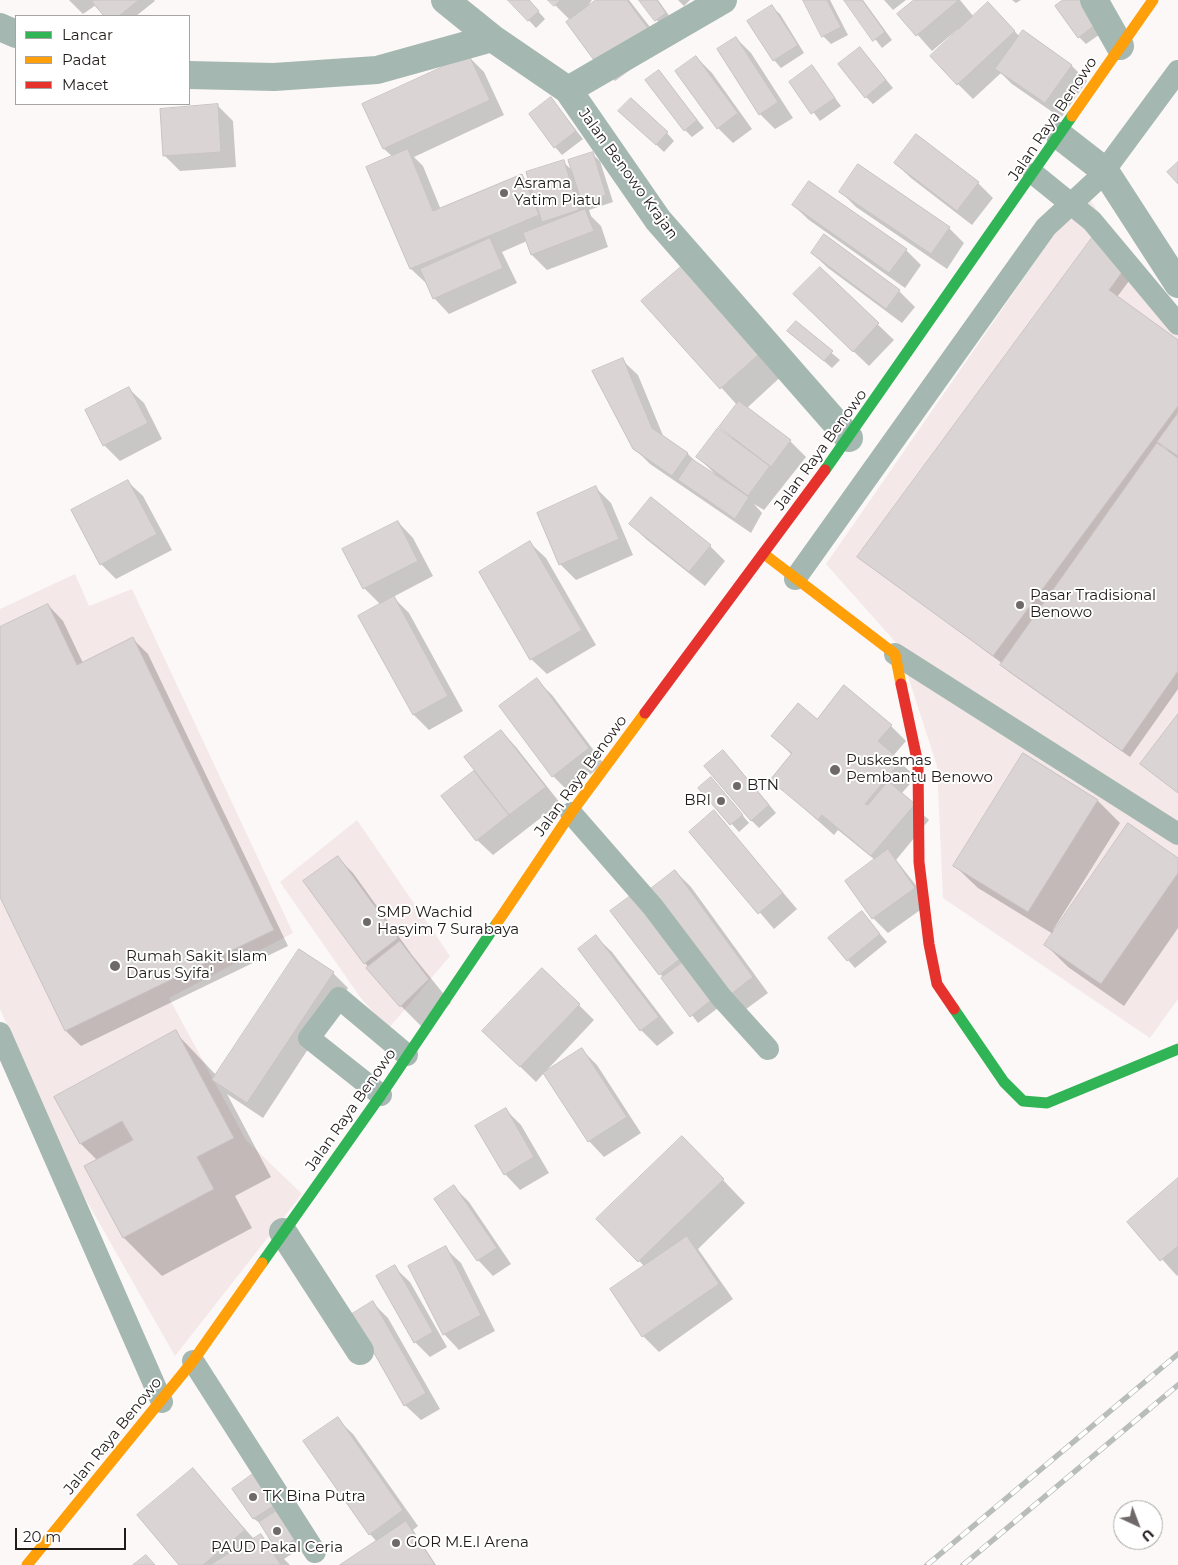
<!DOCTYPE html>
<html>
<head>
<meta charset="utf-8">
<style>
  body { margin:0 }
  #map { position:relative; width:1178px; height:1565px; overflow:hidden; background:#fcf8f8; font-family:Montserrat,sans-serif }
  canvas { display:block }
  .legend { position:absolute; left:15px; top:15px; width:175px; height:90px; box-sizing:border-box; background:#fff; border:1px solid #a6a4a3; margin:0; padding:6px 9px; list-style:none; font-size:15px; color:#211b1a }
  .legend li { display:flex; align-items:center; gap:10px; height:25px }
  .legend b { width:25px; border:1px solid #a6a4a3 }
  .north { position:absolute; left:1113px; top:1500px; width:50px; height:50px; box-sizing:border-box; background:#fff; border:1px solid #a6a4a3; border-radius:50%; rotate:137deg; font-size:14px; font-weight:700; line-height:20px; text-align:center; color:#211b1a }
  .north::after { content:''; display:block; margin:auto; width:18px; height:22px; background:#6e6868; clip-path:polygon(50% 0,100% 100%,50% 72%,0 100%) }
  .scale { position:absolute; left:15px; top:1528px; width:111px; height:22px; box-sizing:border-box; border:2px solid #211b1a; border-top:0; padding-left:6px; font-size:15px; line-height:18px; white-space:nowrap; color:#211b1a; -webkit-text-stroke:4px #fff; paint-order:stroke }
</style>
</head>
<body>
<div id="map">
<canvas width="1178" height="1565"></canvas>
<ul class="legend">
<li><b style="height:6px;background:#30b455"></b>Lancar</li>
<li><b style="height:6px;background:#ff9f0a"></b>Padat</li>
<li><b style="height:6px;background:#e5322d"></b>Macet</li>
</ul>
<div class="north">U</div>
<div class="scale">20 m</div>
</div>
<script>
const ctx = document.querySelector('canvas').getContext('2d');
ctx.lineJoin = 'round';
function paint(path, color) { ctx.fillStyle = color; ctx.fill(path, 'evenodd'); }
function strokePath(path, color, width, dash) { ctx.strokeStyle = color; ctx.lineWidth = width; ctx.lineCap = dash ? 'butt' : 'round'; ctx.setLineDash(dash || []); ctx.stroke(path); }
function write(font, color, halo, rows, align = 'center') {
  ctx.font = font + ' Montserrat,sans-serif'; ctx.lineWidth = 4; ctx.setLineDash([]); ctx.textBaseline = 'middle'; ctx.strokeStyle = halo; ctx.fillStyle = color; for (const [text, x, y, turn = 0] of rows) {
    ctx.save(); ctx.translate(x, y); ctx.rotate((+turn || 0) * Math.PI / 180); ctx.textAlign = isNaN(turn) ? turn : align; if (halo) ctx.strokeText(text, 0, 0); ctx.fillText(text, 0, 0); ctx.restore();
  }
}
const built = new Path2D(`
  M1084,191L1138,270L1178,322V999L1150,1038L943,898L937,766L898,645L826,564Z
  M75,574L89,606L132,589L293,933L169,998L246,1140L302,1194L175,1356L73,1177L0,1009V609Z
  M357,820L450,956L388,1029L360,997L280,882Z`);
const shadow = new Path2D(`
  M69,0H154L155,1L136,16H106L96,5L83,14Z
  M510,0H528L545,19L536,28Z
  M550,0H592L585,10L598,0H629L664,45L615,81L600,66L570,20Z
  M641,0H658L673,21L663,28Z
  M678,0H690L684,6Z
  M805,0H830L848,35L831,44L823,36Z
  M846,0H863L892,40L882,48Z
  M884,0H906L893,10Z
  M916,0H960L974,17L1003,19L1020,37L1023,32L1072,66L1087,81L1061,118L1012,84L1001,73L973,99L958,84L959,31L958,29L932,51L899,14Z
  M1012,0H1021L1016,3Z
  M1065,0L1106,30L1086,44L1079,37Z
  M772,7L780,14L804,53L781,68L774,60Z
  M736,38L751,53L793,118L775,129L760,114Z
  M860,48L893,88L873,104L866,97Z
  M469,57L484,72L504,115L414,157L423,166L441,210L522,176L532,186L563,162L573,171L592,154L600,161L613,202L589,210L591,216L601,226L608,247L547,270L532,255L527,241L502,252L517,283L449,314L434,298L427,284L411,269L368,167L393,157L384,149L364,105Z
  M696,57L712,73L752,129L733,143L718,128Z
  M812,67L841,106L820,121L791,82Z
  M659,72L704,128L692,137L685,130Z
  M551,99L583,139L562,155L555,147Z
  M217,105L233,121L236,167L180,171L164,155Z
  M628,118L667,133L674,141L664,152Z
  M895,163L978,183L993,198L972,225L911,178Z
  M841,192L949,228L964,243L947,269L856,207Z
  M793,205L906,250L921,265L905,288L809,220Z
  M825,236L899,291L915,307L902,323L828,268L812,253Z
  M1093,240L1135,273L1117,297L1178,342V689L1130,757L1009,672L1003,664L859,556ZM1162,445L1168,450L1167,452L1161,447Z
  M688,262L787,371L747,408L790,441L806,457L764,510L754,504L762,513L751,533L650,464L634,448L622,360L638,375L664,438L688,454L698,464L716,475L698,457L733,438L721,427L737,405L643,301Z
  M820,269L894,340L869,366L810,310Z
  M796,323L840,360L832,368L789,331Z
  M128,388L144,403L162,439L120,461L105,446L86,410Z
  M127,481L143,496L172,550L116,579L101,564Z
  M596,488L611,503L633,555L576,580L560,564L538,514Z
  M398,522L413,538L433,576L393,597L409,613L463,711L429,730L414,715L360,617L381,605L364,588L344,549Z
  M631,524L710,546L725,561L705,586L646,539Z
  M530,543L546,558L596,645L547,674L531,659Z
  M48,605L63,621L83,663L133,639L148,654L288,946L81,1046L66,1031L0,894V628Z
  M537,680L552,695L604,764L568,791L553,776Z
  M817,720L891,726L906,741L893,756L916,777L901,794L929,820L896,860L930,903L888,933L873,918L875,860L838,830L834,835L772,780L792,755L773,736Z
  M501,731L516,747L560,803L493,855L477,840L443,796L476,771Z
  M1024,755L1098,801L1120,823L1053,930L1055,931L1178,859V928L1124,1006L1068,967L1046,945L1053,934L978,888L955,866Z
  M731,759L776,813L759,828L751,820Z
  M718,786L749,823L739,832L700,788Z
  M714,812L797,909L774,929L691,832Z
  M338,858L353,873L412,955L451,1003L423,1028L401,1006L365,963Z
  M675,871L691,887L768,993L742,1012L727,997Z
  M636,894L722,1005L698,1023L612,911Z
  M862,913L887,942L855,968L848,960Z
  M596,937L612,952L674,1033L657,1046L641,1030L579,950Z
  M333,973L348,988L263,1118L227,1094L271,1177L235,1196L252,1228L162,1276L124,1238L97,1160L81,1144L175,1032L217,1076Z
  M579,1005L594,1020L546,1071L581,1049L597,1065L641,1133L604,1157L589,1141L544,1073L536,1082L499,1046Z
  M506,1110L521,1125L549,1173L520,1190L505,1174Z
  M704,1160L745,1203L698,1249L733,1299L659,1352L643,1336L611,1290L645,1267L598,1219Z
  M1178,1179V1275L1177,1276L1129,1222Z
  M454,1187L469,1202L511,1264L493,1276L478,1260Z
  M445,1248L461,1263L495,1331L459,1350L444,1334Z
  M394,1267L410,1282L447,1347L430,1357L415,1342Z
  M373,1303L388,1318L440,1409L421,1420L405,1405Z
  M337,1419L353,1434L418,1526L413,1530L436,1565H342L377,1542L370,1534Z
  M192,1470L254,1539L260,1535L280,1555L263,1525L254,1519L233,1489L253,1476L302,1547L284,1559L290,1565H181Z`);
const building = new Path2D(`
  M95,0H139L119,16H104L92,2Z
  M508,0H529L539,11L528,21Z
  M548,0H561L554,6Z
  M596,0H627L649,30L599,67L566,22Z
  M639,0H657L666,13L655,21Z
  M803,0H827L841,27L822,37Z
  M844,0H862L885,32L873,41Z
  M914,0H959L916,36L897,14Z
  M1063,0H1083L1099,22L1078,38L1055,6Z
  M988,2L1015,31L957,85L930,56Z
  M772,5L798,45L773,61L747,21Z
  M1023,30L1072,65L1045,103L995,69Z
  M736,37L778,102L759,115L717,49Z
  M860,47L886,80L865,98L838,64Z
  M469,55L490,100L383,149L362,104Z
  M696,56L738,113L717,129L675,71Z
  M812,65L835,98L811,114L789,82Z
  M659,70L697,120L684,131L645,80Z
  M551,97L576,131L554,148L529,114Z
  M631,98L668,132L656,145L618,111Z
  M218,104L221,152L163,156L160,109Z
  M916,134L979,182L957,211L894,163Z
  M408,149L433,211L522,174L539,215L410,269L366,167Z
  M593,152L606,195L582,203L568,160Z
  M564,160L579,210L542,222L526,172Z
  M1178,162V184L1167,172Z
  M858,164L950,227L931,254L839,192Z
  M809,181L907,249L889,273L792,205Z
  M585,209L594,231L531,255L523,233Z
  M824,234L900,290L886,309L811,253Z
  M490,238L503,268L433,299L420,269Z
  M1092,238L1128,264L1109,290L1178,340V406L993,656L857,557Z
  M688,261L766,348L720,389L641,301Z
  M820,267L879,323L853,352L793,294Z
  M796,321L833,351L824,361L787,331Z
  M623,358L652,428L688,453L672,476L633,449L592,371Z
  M129,387L148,423L103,446L85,410Z
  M739,401L791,440L771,467L719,427Z
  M1178,413V456L1157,442Z
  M718,428L770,466L748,496L696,457Z
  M1157,443L1178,458V671L1122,751L1000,665Z
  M692,459L749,497L735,519L678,480Z
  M128,480L157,534L100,565L71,510Z
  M596,486L619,539L559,565L537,513Z
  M651,497L711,545L689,572L629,524Z
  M398,521L418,561L363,589L342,549Z
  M530,541L582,630L530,660L479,572Z
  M394,596L448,696L413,715L358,616Z
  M48,604L77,665L133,637L274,930L65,1031L0,897V627Z
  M537,678L589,748L552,777L499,706Z
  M844,685L892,725L878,741L901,761L865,804L868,805L888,781L915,804L871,856L822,815L818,820L770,780L792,753L771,736L798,703L817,719Z
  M1178,714V793L1140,764Z
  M501,730L546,787L509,815L464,757Z
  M723,750L769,805L751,821L704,766Z
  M1023,753L1098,800L1028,912L953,866Z
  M474,771L509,815L476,841L441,796Z
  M711,777L743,815L730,825L698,788Z
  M714,810L783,893L758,914L689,832Z
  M1128,823L1178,858V873L1101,984L1044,945Z
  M888,849L915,888L872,919L845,881Z
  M338,856L398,938L364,964L303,881Z
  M675,870L753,977L726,998L648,891Z
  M636,892L684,956L659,975L610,911Z
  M862,911L880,934L847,961L828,938Z
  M596,935L659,1017L640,1031L578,949Z
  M400,941L429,979L400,1007L366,968Z
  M299,949L334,972L247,1103L212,1080Z
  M687,959L715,997L690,1017L661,978Z
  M542,968L580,1004L520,1067L482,1031Z
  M176,1030L234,1138L197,1157L214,1189L123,1238L84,1166L133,1140L122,1121L80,1144L54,1097Z
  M582,1048L627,1117L588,1142L543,1073Z
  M506,1108L534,1157L504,1175L475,1126Z
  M682,1136L724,1179L638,1262L596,1219Z
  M1178,1178V1246L1160,1261L1127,1222Z
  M454,1185L497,1248L477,1261L434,1199Z
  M687,1236L719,1284L642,1337L610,1289Z
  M446,1246L481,1315L443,1335L408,1266Z
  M395,1265L433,1332L414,1343L376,1276Z
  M373,1301L426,1393L404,1406L352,1314Z
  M338,1417L403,1510L369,1535L303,1441Z
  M193,1468L245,1530L203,1565H179L137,1515Z
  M253,1474L275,1505L253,1519L232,1489Z
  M276,1511L295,1539L277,1551L259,1522Z
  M406,1521L435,1565H340Z
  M261,1534L281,1565H210Z
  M146,1555L155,1565H133Z`);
const lane = new Path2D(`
  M1034,174L1092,221L1178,324
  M795,579L1046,227L1099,178L1178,71
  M895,654L1178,834
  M571,813L653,907L721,997L768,1049
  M0,1033L162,1402
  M381,1095L309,1038L339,998L407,1055
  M193,1361L315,1552`);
const street = new Path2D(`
  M445,0L492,38L568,90L658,220L849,438
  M1094,0L1120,46
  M0,27L16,34
  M189,75L274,77L377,70L492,38
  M568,90L723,0
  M1060,136L1105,171L1178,284
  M283,1232L360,1351`);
const fast = new Path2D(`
  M825,470L1072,116
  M954,1009L1004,1082L1023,1101L1047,1103L1178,1049
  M262,1263L381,1095L497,923`);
const slow = new Path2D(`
  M1072,116L1153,0
  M764,554L895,654L901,684
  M497,923L571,813L645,713
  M27,1565L193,1361L262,1263`);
const jam = new Path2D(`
  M901,684L918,764L919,862L929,944L937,984L954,1009
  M645,713L825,470`);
const rail = new Path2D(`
  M927,1565L1178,1354
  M963,1565L1178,1385`);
const markers = [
  [504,193,5,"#6e6868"],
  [1020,605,5,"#6e6868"],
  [835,770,6,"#6e6868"],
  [737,786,5,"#6e6868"],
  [721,801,5,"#6e6868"],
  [367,922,5,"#6e6868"],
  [115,966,6,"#6e6868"],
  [253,1497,5,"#6e6868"],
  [277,1531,5,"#6e6868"],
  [396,1543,5,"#6e6868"]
];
const streetNames = [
  ["Jalan Raya Benowo",1053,119,-56],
  ["Jalan Benowo Krajan",628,174,54],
  ["Jalan Raya Benowo",821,450,-54],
  ["Jalan Raya Benowo",581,776,-54],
  ["Jalan Raya Benowo",351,1110,-55],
  ["Jalan Raya Benowo",113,1436,-51]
];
const poiNames = [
  ["Asrama",514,184],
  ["Yatim Piatu",514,201],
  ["Pasar Tradisional",1030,596],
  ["Benowo",1030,613],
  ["Puskesmas",846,761],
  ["Pembantu Benowo",846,778],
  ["BTN",747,786],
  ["BRI",711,801,"right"],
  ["SMP Wachid",377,913],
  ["Hasyim 7 Surabaya",377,930],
  ["Rumah Sakit Islam",126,957],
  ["Darus Syifa'",126,974],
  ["TK Bina Putra",263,1497],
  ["GOR M.E.I Arena",406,1543],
  ["PAUD Pakal Ceria",277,1548,"center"]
];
paint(built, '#f4e8e8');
paint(shadow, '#0003');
paint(building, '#dad5d4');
strokePath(building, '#c8c3c2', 1);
strokePath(lane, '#a5b7b1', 22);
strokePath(street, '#a5b7b1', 28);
strokePath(fast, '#30b455', 11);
strokePath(slow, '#ff9f0a', 11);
strokePath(jam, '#e5322d', 11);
strokePath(rail, '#b8bcbb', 5.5);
strokePath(rail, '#fff', 4, [11]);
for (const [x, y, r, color] of markers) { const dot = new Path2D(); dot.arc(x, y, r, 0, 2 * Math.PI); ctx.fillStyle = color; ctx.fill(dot); strokePath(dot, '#fff', 2); }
write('15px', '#211b1a', '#fff', streetNames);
write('15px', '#211b1a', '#fff', poiNames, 'left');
</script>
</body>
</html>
